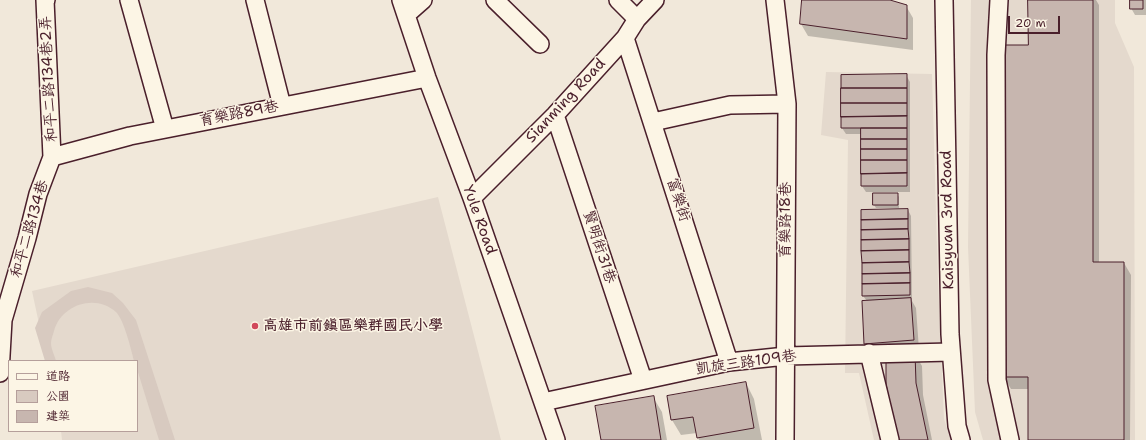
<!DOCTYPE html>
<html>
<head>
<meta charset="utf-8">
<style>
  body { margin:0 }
  #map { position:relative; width:1146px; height:440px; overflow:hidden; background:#f1e8da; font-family:"Shantell Sans","LXGW WenKai TC",sans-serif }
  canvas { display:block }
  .legend { position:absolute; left:8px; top:360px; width:130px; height:72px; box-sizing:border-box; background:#fcf5e5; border:1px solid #b59f9b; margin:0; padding:5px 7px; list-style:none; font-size:12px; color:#4a1f2b }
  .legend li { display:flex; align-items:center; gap:8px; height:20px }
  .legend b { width:20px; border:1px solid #b59f9b }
  .scale { position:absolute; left:1008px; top:16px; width:52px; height:18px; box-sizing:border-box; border:2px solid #4a1f2b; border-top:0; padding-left:5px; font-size:12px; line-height:14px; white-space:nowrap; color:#4a1f2b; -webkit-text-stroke:3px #fcf5e5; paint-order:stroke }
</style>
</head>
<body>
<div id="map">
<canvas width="1146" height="440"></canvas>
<ul class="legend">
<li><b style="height:5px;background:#fcf5e5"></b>道路</li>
<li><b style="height:11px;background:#d8cac0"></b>公園</li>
<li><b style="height:11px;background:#c7b6af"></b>建築</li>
</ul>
<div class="scale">20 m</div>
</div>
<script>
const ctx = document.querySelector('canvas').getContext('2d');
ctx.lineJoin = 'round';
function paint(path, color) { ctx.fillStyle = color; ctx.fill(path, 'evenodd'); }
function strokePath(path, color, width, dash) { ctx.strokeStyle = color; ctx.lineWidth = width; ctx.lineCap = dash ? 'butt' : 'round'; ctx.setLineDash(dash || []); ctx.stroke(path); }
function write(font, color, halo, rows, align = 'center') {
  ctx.font = font + ' "Shantell Sans","LXGW WenKai TC",sans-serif'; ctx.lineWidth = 3; ctx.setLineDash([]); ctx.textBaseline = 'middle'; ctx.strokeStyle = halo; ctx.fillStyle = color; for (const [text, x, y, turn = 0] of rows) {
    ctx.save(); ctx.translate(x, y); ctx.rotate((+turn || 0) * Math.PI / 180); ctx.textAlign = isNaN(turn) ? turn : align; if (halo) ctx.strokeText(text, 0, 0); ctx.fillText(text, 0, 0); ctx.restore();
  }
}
const built = new Path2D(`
  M971,0H1115V23L1134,67L1135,440H983L975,412L968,247Z
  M826,72L932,74L938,282L944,419L951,440H874L859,373H845L848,140L821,135Z
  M438,197L501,440H62L61,431H137V361H47L32,291Z`);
const green = new Path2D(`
  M88,287L112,293L123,303L136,320L175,440H159L137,369V361H134C131,349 124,320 116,312C95,293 61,305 54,331C53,335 51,339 51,343C51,349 55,356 56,361H45L35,328L42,312L71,291Z`);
const shadow = new Path2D(`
  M803,0H886L906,6L913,18V50L808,36L801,24Z
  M1029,0H1096L1099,5V263H1124L1131,275L1130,440H1029V389H1011L1004,377L1029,46Z
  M1131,0H1146V15H1135L1131,8Z
  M906,75L910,82V192H866L862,186V134H846L842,128Z
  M874,194H897L899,197V208H876L874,205Z
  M908,210L911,216L912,301L916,308L919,350L871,353L865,344L867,301L863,296Z
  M915,354L922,366L923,395L932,440H898Z
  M746,383L754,399L762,440H699L697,433L681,435L672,420L668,397Z
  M653,397L662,412L667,440H602Z`);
const building = new Path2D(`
  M802,0H890L907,5V39L800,24Z
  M1028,0H1093V262H1124V440H1028V377H1003V45H1028Z
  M1130,0H1143V9H1130Z
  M907,74V88H841V75Z
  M841,88H907V103H841Z
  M841,103H907V116L841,117Z
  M907,116V128H841V117Z
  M861,128H907V139H861Z
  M861,139H907V149H861Z
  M861,149H907V160H861Z
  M861,160H907V173L861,174Z
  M907,173V186H861V174Z
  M873,193H898V205H873Z
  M908,209V219L861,220V210Z
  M908,219V229L861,230V220Z
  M908,229L909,239L861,240V230Z
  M909,239V250L861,251V240Z
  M909,250V262L862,263L861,251Z
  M909,262L910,273L862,274V263Z
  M910,273V283L862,284V274Z
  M910,283V295L862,296V284Z
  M911,298L914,340L864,344L862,301Z
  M915,353L916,383L928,440H897L886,384V354Z
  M746,382L754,428L697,438L693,417L671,420L667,396Z
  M654,396L661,440H601L595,406Z`);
const minor = new Path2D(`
  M129,0L165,129
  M255,0L282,106
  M401,0L427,78L472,198L556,440
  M495,0L540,44
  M618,0L637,19
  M775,0L787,104L785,440
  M944,0L950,334L957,426L961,440
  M999,0L996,55L997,380L1010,440
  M406,15L423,0
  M625,38L729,362
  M555,115L643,380
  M653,122L730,105L787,104
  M52,157L130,136L427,78
  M472,198L555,115L625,38L637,19L655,0
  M869,353L890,440
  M0,373L3,320L27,238L38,194L52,157L45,0H46
  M543,402L729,362L786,356L951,352`);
const markers = [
  [255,326,4,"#d1495b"]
];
const streetNames = [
  ["和平二路134巷2弄",49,79,-93],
  ["Sianming Road",566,101,-47],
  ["育樂路89巷",239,114,-11],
  ["富樂街",678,200,72],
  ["Yule Road",479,220,70],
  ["育樂路18巷",786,220,-90],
  ["Kaisyuan 3rd Road",948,220,-91],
  ["和平二路134巷",30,229,-74],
  ["賢明街31巷",599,247,72],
  ["凱旋三路109巷",746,363,-8]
];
const poiNames = [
  ["高雄市前鎮區樂群國民小學",263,326]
];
paint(built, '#e4d9cd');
paint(green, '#d8cac0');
paint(shadow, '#0003');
paint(building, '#c7b6af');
strokePath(building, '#4a1f2b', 1);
strokePath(minor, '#4a1f2b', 20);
strokePath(minor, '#fcf5e5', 17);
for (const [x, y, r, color] of markers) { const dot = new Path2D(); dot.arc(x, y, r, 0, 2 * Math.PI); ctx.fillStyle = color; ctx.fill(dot); strokePath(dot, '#fcf5e5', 1.5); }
write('15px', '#4a1f2b', '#fcf5e5', streetNames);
write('bold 15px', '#4a1f2b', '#fcf5e5', poiNames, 'left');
</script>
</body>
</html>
